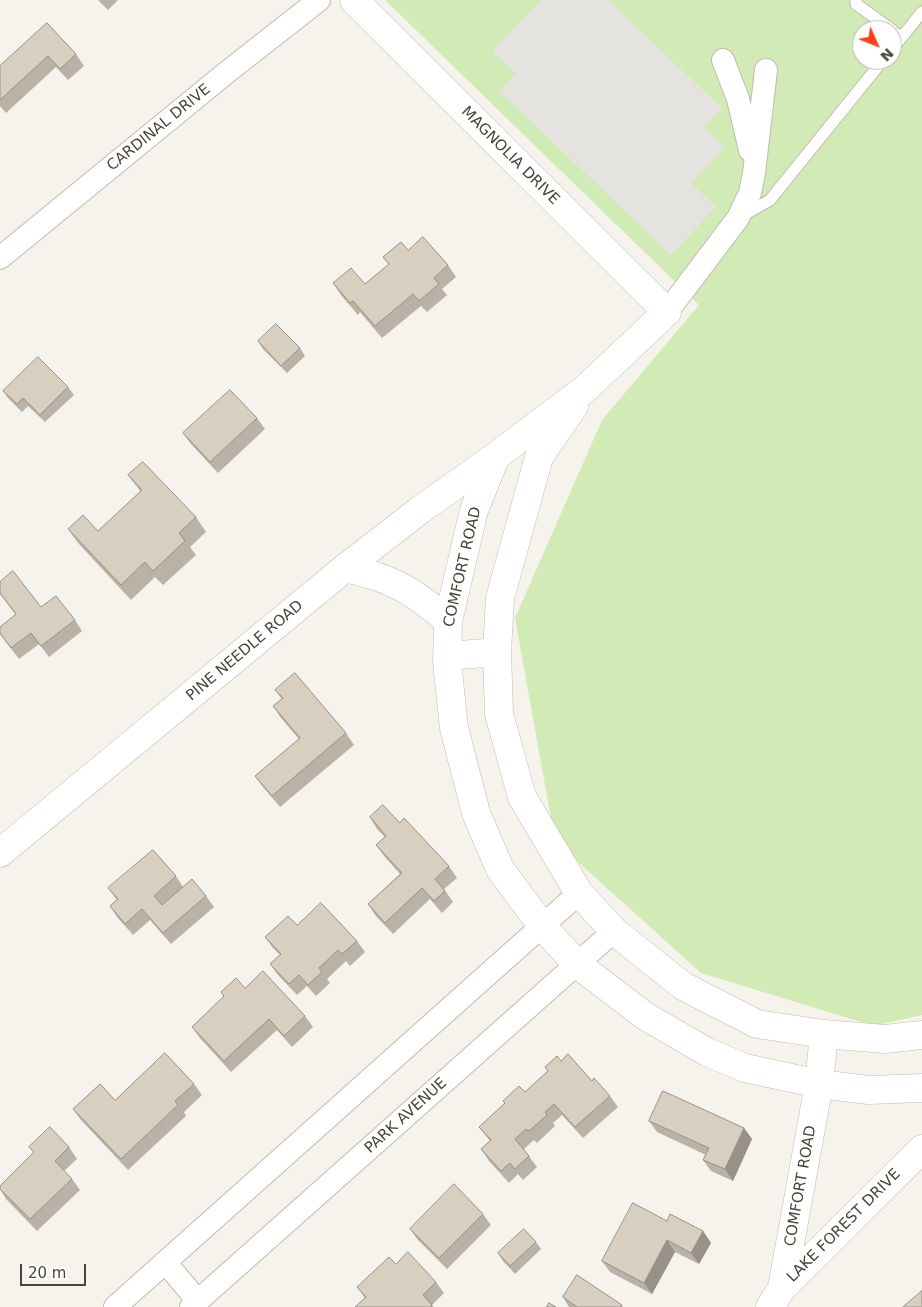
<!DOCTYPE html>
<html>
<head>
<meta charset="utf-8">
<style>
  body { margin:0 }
  #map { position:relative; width:922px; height:1307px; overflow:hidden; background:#f6f3ec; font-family:"DejaVu Sans",sans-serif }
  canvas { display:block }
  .north { position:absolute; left:852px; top:20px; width:50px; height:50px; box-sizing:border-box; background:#fff; border:1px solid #b7b4b0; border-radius:50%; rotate:134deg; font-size:14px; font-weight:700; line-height:20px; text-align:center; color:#4b4439 }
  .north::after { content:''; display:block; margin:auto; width:18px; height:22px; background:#fc3f1d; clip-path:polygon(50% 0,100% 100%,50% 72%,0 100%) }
  .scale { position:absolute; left:20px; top:1264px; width:66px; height:22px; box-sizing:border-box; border:2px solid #4b4439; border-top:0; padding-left:6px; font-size:15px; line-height:18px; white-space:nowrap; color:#4b4439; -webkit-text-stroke:4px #fff; paint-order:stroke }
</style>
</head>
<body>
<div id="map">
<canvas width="922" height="1307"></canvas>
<div class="north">N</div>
<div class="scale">20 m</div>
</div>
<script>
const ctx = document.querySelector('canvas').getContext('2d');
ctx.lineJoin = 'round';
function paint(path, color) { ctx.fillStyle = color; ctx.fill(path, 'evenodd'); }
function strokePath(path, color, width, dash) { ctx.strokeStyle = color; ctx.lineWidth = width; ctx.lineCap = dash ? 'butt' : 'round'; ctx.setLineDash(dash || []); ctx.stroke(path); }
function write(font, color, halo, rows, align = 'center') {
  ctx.font = font + ' "DejaVu Sans",sans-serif'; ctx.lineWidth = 4.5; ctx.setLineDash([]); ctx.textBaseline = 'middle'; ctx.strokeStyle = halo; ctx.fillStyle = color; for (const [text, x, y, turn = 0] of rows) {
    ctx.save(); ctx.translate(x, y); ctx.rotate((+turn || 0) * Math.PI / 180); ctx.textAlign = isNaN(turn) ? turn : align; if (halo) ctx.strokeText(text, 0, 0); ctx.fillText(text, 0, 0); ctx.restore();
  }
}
const green = new Path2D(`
  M385,0H922V1015L874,1026L701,973L555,841L515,618L602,420L699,305ZM862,30H892V60H862Z`);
const parking = new Path2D(`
  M541,0H561L563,1L564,0H608L722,108L704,127L725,147L691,183L716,207L671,255L499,91L516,73L492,51Z`);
const service = new Path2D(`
  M856,0V4L892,30
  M902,37L922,12
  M892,49L902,37L897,34
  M742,216L770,200L883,60`);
const minor = new Path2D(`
  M723,60L738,99L750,150
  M0,258L226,73L319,0
  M667,312L738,218L750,193L754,173L766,70
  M165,1262L198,1301
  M115,1307L579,893
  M191,1307L614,931`);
const tertiary = new Path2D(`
  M574,406L539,457L500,598L497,652L499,714L522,797L579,893L614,931L683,986L757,1024L824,1034L885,1039L922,1035
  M496,456L474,510L448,621L447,662L454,728L476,813L500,869L542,926L577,964L645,1016L707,1052L745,1068L819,1084L869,1090L922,1088
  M345,568C392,578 412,590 448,621
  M448,656L497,652
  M0,853L345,568L420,510L496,456L585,389L667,312L354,0
  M782,1288L819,1084L824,1034
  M770,1307L782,1288L922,1149`);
const wall = new Path2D(`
  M98,0H118L108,10Z
  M47,23L76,54L84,66L68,80L56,67L6,113L0,106V66Z
  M408,250L448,265L456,277L442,289L447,295L427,312L421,306L382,338L360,312L358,315L341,295L333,283L365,284L389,265L383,257Z
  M258,341L300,348L305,356L287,373L263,349Z
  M68,387L74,395L45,422L28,406L22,412L8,398L3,391Z
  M257,418L265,429L218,473L191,444L183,433Z
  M128,475L196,517L206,532L190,547L196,555L163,585L155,577L131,600L78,543L68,529L98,531L141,492Z
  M0,582L41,607L75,620L82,631L49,657L39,644L19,659L0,634L16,615L0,594Z
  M275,690L346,733L354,745L280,807L263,787L255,776L299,739L281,718L273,706L282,699Z
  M370,817L400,823L449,866L457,878L444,889L453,902L442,913L430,899L393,934L376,916L368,904L400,874L384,856L376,845L385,837L377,829Z
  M176,876L183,887L206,896L214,907L171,944L150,920L133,935L117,917L110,906L117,900L108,888Z
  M297,925L357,941L365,952L350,966L346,961L327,979L330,983L316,996L307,986L297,995L278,975L270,964L280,955L273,948L265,937Z
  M245,988L305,1016L313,1027L292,1047L277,1030L231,1072L200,1038L192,1027L224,997L221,992Z
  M561,1061L592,1081L610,1096L618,1107L583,1138L562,1115L553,1123L555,1126L537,1143L534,1140L524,1149L529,1156L537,1167L523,1180L518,1174L509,1183L489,1161L481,1149L490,1141L479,1127L525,1092L548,1071L545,1067Z
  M194,1084L202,1095L184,1112L186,1116L128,1170L81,1120L73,1109Z
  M649,1121L744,1128L752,1139L733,1181L711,1171L703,1160L706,1155L657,1132Z
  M29,1147H69L77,1159L64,1171L72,1179L80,1190L37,1231L6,1199L0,1189V1186L34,1153Z
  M483,1214L491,1225L447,1269L418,1240L410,1229Z
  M667,1221L703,1231L711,1243L699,1264L675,1252L652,1294L610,1272L602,1261Z
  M536,1242L541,1249L515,1274L503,1261L498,1253Z
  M396,1264L436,1282L444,1293L432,1305L434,1307H355L365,1298L357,1287Z
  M563,1297L622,1305L623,1307H569Z`);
const shadedWall = new Path2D(`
  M744,1128L752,1139L733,1181L725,1169Z
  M703,1231L711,1243L699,1264L691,1253Z
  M667,1240L675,1252L652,1294L644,1283Z`);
const building = new Path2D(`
  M47,23L76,54L60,69L48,56L0,100V66Z
  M423,237L448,265L434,278L439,284L419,301L413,294L375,326L353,301L350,303L333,283L351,268L365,284L389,264L383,257L401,242L408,250Z
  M276,324L300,348L281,366L258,341Z
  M38,357L68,387L40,415L23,398L17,404L3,391Z
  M230,390L257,418L210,462L183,433Z
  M143,462L196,517L179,533L185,541L153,571L145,562L121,585L68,529L83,515L98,531L142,490L128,475Z
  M13,571L41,607L56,596L75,620L41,646L31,633L11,648L0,633V627L16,614L0,593V582Z
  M295,673L346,733L272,796L255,776L300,738L273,706L283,698L275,690Z
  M383,805L400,823L404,818L449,866L435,879L445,891L434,901L422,888L385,923L368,904L402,873L376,845L386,836L370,817Z
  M153,850L176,876L154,896L162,905L192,879L206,896L163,933L142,909L125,924L110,906L118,899L108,888Z
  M321,903L357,941L342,954L338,950L319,968L322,972L308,985L299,975L289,984L270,964L281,954L265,937L288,916L297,925Z
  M263,971L305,1016L284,1036L269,1019L224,1061L192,1027L224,996L221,992L236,978L245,988Z
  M165,1053L194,1084L175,1101L178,1105L121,1159L73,1109L100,1084L115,1100Z
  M568,1054L592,1081L594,1078L610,1096L575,1127L554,1104L545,1112L547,1115L529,1131L526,1129L515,1139L529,1156L515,1169L510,1163L501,1171L481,1149L491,1140L479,1127L505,1103L503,1101L519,1086L525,1092L548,1071L545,1067L557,1056L561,1061Z
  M663,1091L744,1128L725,1169L703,1160L709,1148L649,1121Z
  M50,1127L69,1147L55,1161L72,1179L30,1219L0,1189V1186L34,1152L29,1147Z
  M454,1184L483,1214L439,1258L410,1229Z
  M633,1203L667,1221L670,1214L703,1231L691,1253L667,1240L644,1283L602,1261Z
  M524,1229L536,1242L510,1266L498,1253Z
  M408,1252L436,1282L423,1295L432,1305L430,1307H355L366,1297L357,1287L389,1257L396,1264Z
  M577,1275L622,1305L620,1307H577L563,1297Z
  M922,1291V1307H903Z
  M549,1303L556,1307H547Z`);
const streetNames = [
  ["CARDINAL DRIVE",159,128,-39],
  ["MAGNOLIA DRIVE",510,156,45],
  ["COMFORT ROAD",463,567,-77],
  ["PINE NEEDLE ROAD",245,651,-40],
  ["PARK AVENUE",406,1116,-42],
  ["COMFORT ROAD",801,1186,-80],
  ["LAKE FOREST DRIVE",844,1226,-45]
];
paint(green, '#d2eab5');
paint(parking, '#e5e3e0');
strokePath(service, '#c2bbae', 13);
strokePath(minor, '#c2bbae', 24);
strokePath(tertiary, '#c2bbae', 29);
strokePath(service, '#fff', 11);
strokePath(minor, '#fff', 22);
strokePath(tertiary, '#fff', 28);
paint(wall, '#bab2a6');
paint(shadedWall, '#979187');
paint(building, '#d8cfc1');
strokePath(building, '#979187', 1);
write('15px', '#4b4439', '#fff', streetNames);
</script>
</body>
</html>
